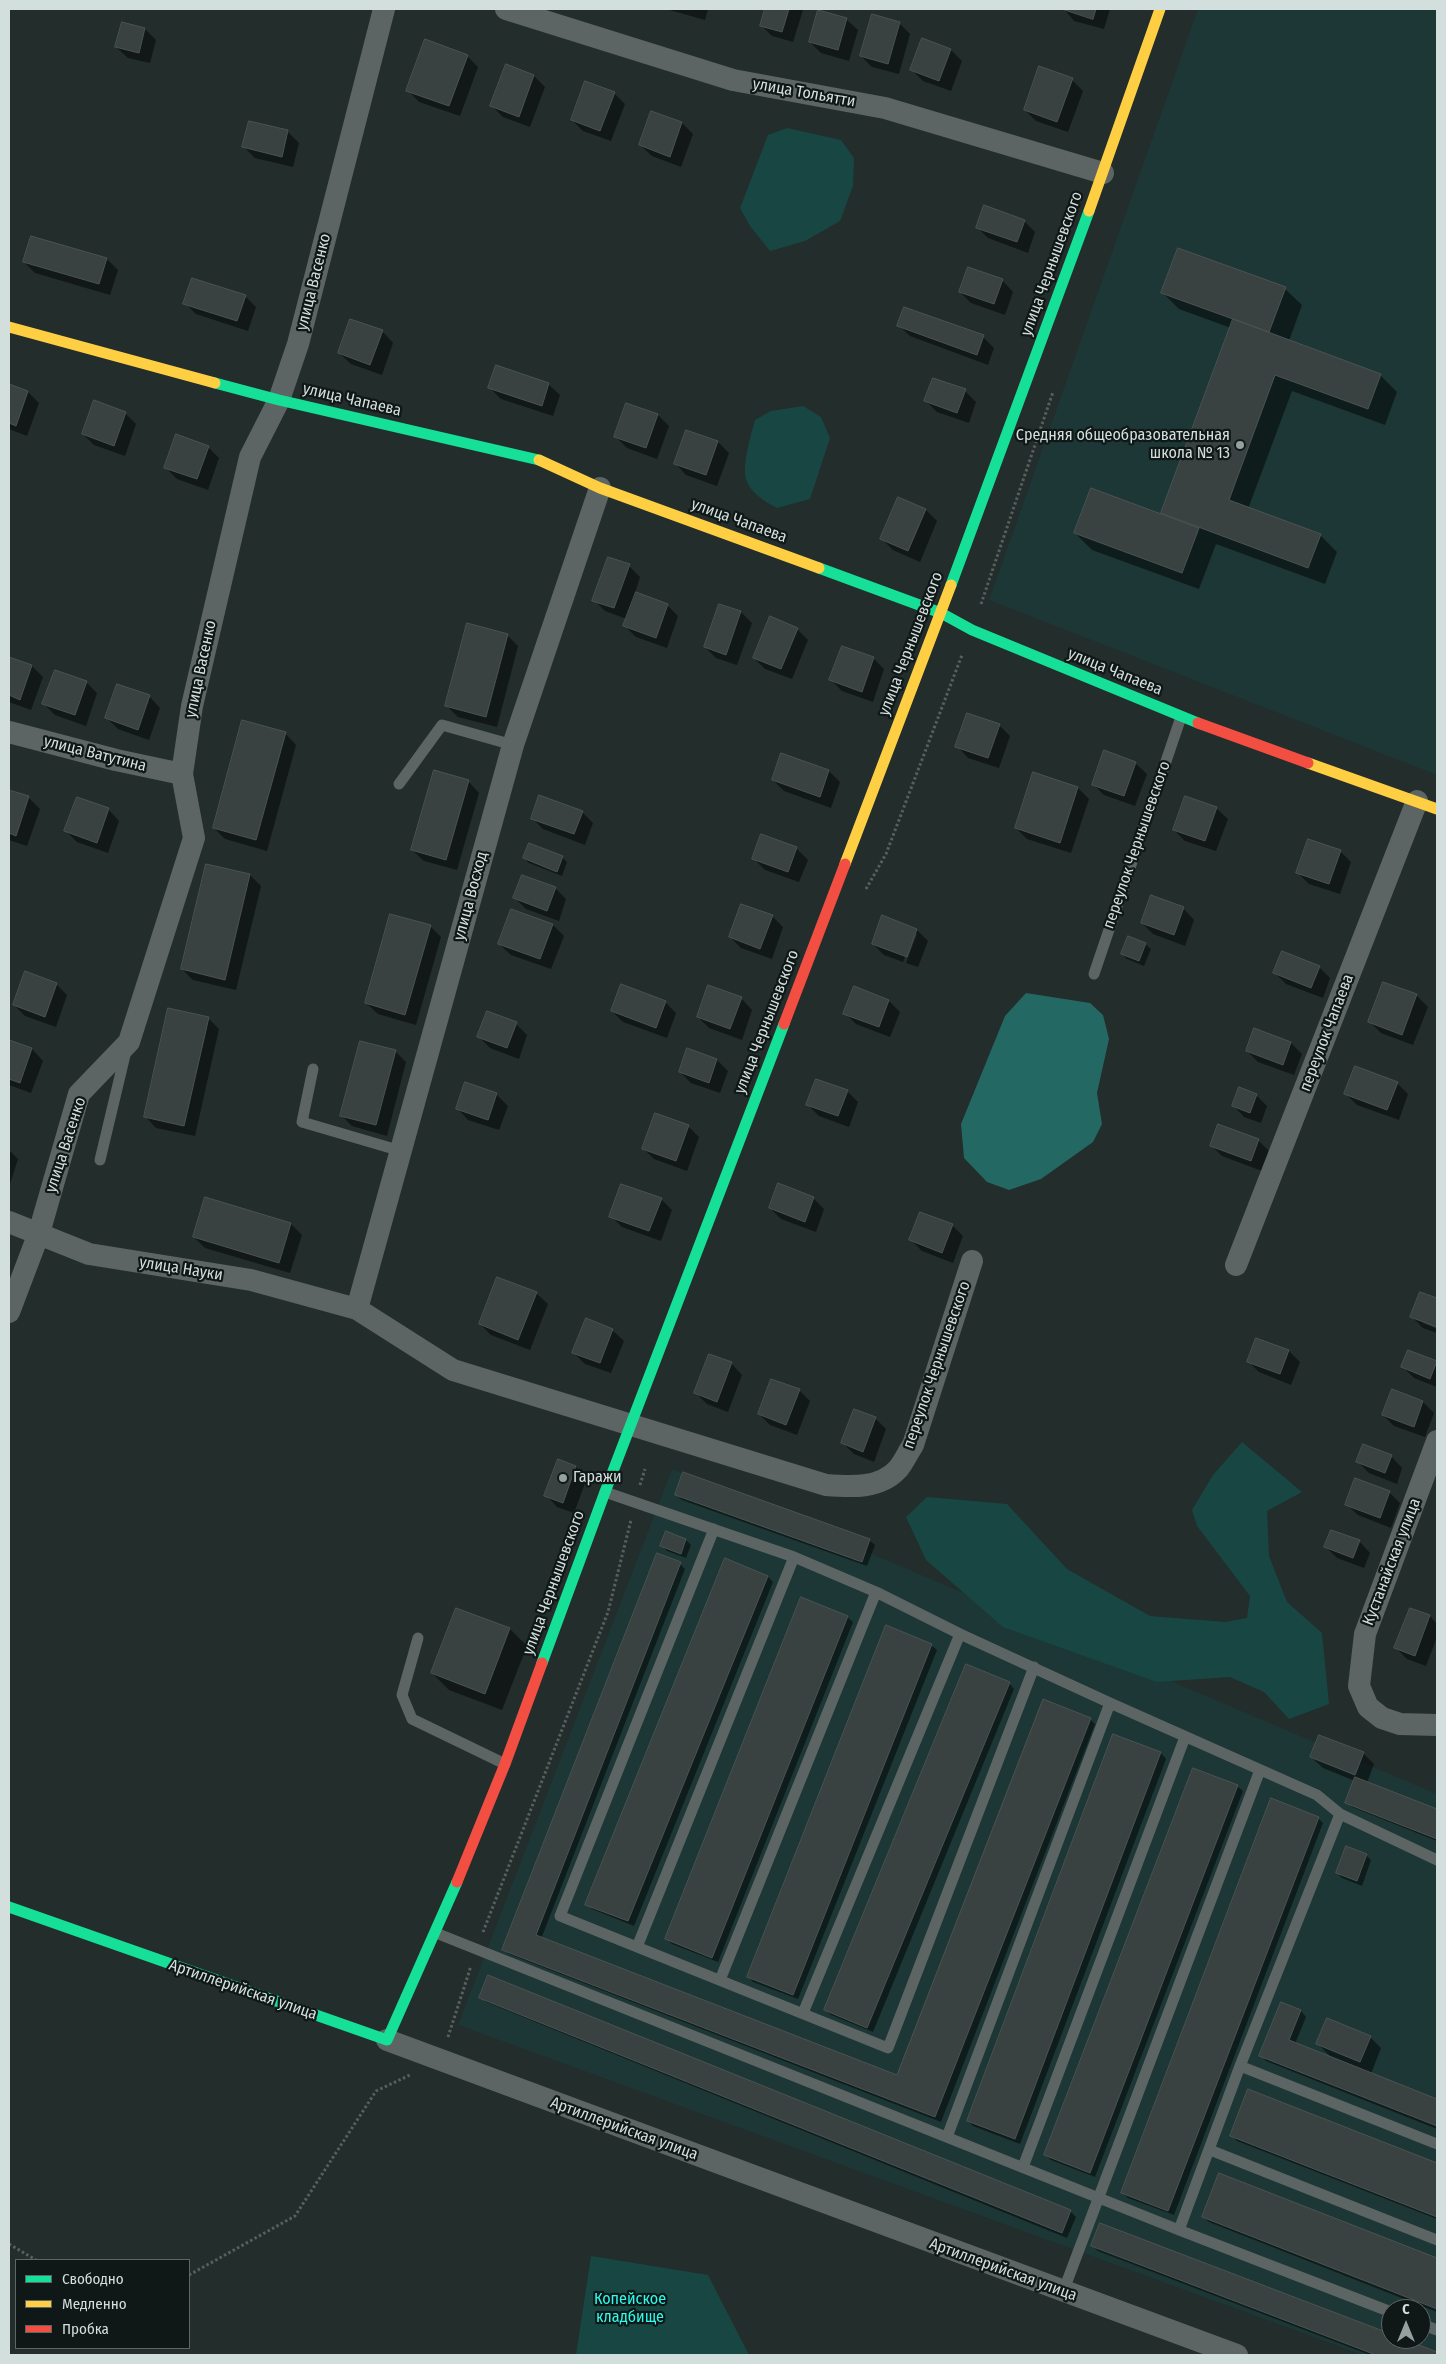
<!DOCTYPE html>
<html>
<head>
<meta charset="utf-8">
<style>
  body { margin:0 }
  #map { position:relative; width:1446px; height:2364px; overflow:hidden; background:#222d2c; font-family:"Fira Sans Condensed",sans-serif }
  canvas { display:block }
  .frame { position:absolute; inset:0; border:10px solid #d3dfdd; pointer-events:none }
  .legend { position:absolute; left:15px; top:2259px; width:175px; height:90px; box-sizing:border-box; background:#0f1817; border:1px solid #5d6866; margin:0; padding:6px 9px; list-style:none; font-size:15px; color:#d3dfdd }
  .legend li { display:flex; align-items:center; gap:10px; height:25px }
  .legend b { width:25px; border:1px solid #5d6866 }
  .north { position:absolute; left:1381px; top:2299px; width:50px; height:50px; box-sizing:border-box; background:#0f1817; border:1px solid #5d6866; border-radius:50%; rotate:0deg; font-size:14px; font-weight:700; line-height:20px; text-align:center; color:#d3dfdd }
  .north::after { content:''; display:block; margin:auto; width:18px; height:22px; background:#95a19f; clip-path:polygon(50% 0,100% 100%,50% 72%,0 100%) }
</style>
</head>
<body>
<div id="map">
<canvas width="1446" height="2364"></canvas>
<div class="frame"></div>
<ul class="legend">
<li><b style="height:6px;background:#16e098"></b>Свободно</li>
<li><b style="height:6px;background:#ffcf43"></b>Медленно</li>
<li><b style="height:6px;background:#f24e42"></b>Пробка</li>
</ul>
<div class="north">С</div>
</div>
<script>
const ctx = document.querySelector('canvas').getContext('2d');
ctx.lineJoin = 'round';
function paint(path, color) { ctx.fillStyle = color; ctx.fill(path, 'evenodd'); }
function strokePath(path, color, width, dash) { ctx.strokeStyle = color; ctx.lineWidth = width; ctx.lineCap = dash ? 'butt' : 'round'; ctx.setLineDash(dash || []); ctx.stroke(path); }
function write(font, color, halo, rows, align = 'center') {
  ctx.font = font + ' "Fira Sans Condensed",sans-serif'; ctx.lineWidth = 4.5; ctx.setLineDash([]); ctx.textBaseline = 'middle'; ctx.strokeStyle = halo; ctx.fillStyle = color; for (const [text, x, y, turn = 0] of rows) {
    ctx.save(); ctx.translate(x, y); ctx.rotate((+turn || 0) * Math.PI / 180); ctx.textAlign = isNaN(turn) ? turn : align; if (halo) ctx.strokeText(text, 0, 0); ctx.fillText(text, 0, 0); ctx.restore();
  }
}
const built = new Path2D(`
  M1198,9H1437V775L989,600Z
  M672,1469L1437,1794V2355H1363L458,2025ZM1391,2309H1421V2339H1391Z`);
const green = new Path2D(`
  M787,128L841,140L854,158L853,186L840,221L805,241L770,251L750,226L740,208L768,135Z
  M803,406L821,417L830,438L810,499L777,508C766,502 750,493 746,479C742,465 751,435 755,420L771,411Z
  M1242,1442L1302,1492L1267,1511L1269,1556L1287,1602L1322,1633L1329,1704L1289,1719L1264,1692L1230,1677L1157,1682L1003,1627L926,1560L906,1517L927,1497L1007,1504L1067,1569L1150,1616L1225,1622L1247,1618L1250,1596L1197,1526L1192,1510L1213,1475Z
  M591,2256L708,2275L749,2355H576Z`);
const water = new Path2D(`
  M1026,993L1090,1003L1103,1015L1109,1039L1097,1093L1102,1124L1093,1142L1041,1179L1009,1190L987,1182L964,1158L961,1124L1005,1016Z`);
const shadow = new Path2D(`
  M666,9H708L705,20Z
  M766,9L803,10L793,42L772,36L761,25Z
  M1064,9H1110L1104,29L1074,21Z
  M846,19L858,30L849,61L821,53L810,42Z
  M899,23L910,34L899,74L872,67L861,56Z
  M145,29L156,40L150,63L128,58L116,47Z
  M951,50L962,61L951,91L923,81L912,70Z
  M467,56L478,67L460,116L419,102L408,90Z
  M534,76L545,87L530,127L503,117L492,106Z
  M1072,80L1083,91L1068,132L1036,121L1025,110Z
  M614,93L625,104L611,141L583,131L572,120Z
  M682,123L693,134L681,167L652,156L640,145Z
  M287,131L299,143L293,167L255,158L244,147Z
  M1024,221L1035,232L1028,253L988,238L977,227Z
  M107,259L118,270L110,295L35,273L24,262Z
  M1002,280L1013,292L1005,315L971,303L960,292Z
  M1285,289L1302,305L1289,341L1380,375L1397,392L1385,425L1292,391L1248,509L1320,535L1337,552L1325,584L1216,544L1199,589L1092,550L1075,533L1161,515L1231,328L1179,309L1162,292Z
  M245,296L256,307L248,331L196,314L185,303Z
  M898,325L983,337L994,348L988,365L910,336Z
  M382,331L393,343L382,375L351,364L339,353Z
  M548,384L560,395L553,416L501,399L490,388Z
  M9,385L28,392L39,403L27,436L9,429Z
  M965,391L976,402L969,423L937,412L926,401Z
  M627,404L658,415L669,426L657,459L627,448L616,437Z
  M125,413L136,424L125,456L94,445L83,434Z
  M718,442L729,453L717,486L686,475L675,463Z
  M208,447L219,458L208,490L177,479L166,468Z
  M926,510L937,521L920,562L893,550L882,539Z
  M629,566L640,577L635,593L667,605L678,616L667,648L636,637L625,626L627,619L605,611L594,600Z
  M720,605L741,612L752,623L737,665L716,658L705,647Z
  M797,629L808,640L792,679L765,669L754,658Z
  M507,635L518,646L497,727L458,717L447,706Z
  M9,658L32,666L43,677L31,710L9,702Z
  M873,658L884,669L873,702L842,691L831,680Z
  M86,682L97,693L86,726L55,715L44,704Z
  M149,696L160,708L149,740L118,729L107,718Z
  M999,725L1010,736L999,768L968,758L957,746Z
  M285,733L296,745L267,851L225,839L214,828Z
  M782,755L829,771L840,782L831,808L784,791L773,780Z
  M1135,763L1147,774L1135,806L1104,795L1093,784Z
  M1034,774L1078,788L1089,799L1071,853L1027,839L1016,828Z
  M468,781L479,793L457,870L424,861L412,850Z
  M9,791L29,798L40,809L27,846L9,840Z
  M1216,808L1228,819L1216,851L1185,841L1174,830Z
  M108,809L119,821L108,853L77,842L66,831Z
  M582,812L593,823L585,845L543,829L532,818Z
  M762,836L797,849L808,860L799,882L765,870L754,859Z
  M1340,851L1351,862L1340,894L1309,884L1298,873Z
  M562,857L567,862L562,876L529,863L524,858Z
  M207,866L250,875L261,886L236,990L193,980L182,969Z
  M555,888L566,899L559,921L526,909L515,898Z
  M1183,908L1194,920L1185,946L1153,934L1142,923Z
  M772,916L783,927L772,959L741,948L730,937Z
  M553,925L564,936L551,969L511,955L499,944Z
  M430,926L441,937L416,1025L378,1014L366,1003Z
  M917,930L928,941L918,967L906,963L917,934H914L903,962L884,955L873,944Z
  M1145,944L1151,949L1144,966L1127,959L1122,954Z
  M1319,967L1330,978L1323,998L1286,984L1275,973Z
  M1384,983L1417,996L1428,1007L1413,1045L1381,1033L1370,1022Z
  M56,984L67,995L56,1027L25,1016L14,1005Z
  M741,998L752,1010L742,1040L709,1028L698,1017Z
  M889,1001L900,1012L890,1037L856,1024L845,1013Z
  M665,1002L676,1013L667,1038L623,1022L612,1011Z
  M208,1018L219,1029L195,1136L156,1128L145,1116Z
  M516,1024L527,1035L519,1059L490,1048L479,1037Z
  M1255,1030L1291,1043L1302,1054L1294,1075L1258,1062L1247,1051Z
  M9,1042L32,1049L43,1061L31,1093L9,1085Z
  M688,1050L717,1060L728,1071L720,1093L691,1083L680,1072Z
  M395,1051L406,1062L387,1136L352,1126L341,1115Z
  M1397,1083L1408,1094L1399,1120L1357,1105L1346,1094Z
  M466,1084L497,1095L508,1106L499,1130L468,1120L457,1108Z
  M847,1091L858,1102L849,1127L819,1116L808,1105Z
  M1256,1095L1267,1106L1261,1123L1244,1117L1233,1105Z
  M688,1126L699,1137L687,1171L654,1159L643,1148Z
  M1258,1140L1269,1151L1262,1171L1222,1156L1211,1145Z
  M9,1150L18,1159L9,1187Z
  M813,1198L824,1209L816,1232L781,1219L770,1208Z
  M661,1199L672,1210L661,1241L622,1227L611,1216Z
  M291,1224L302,1235L290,1273L205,1248L194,1237Z
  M952,1225L963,1236L953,1263L922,1251L911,1240Z
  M498,1278L536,1293L548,1304L530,1350L491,1335L480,1324Z
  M1420,1293L1437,1300V1326L1423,1321V1323L1437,1329V1333L1423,1328L1412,1317Z
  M612,1330L624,1341L611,1373L585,1364L574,1353Z
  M1289,1351L1300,1362L1291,1385L1259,1372L1248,1361Z
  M1436,1362L1437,1387L1414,1378L1403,1367Z
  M731,1363L742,1375L728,1412L707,1404L696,1393Z
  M799,1390L810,1401L797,1435L770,1425L759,1414Z
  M1392,1391L1423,1402L1434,1413L1425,1437L1394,1426L1383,1415Z
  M875,1418L886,1429L874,1462L854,1454L843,1443Z
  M1391,1456L1402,1468L1397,1484L1369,1473L1358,1462Z
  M558,1461L576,1467L587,1478L574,1513L557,1507L546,1495Z
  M1389,1492L1400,1503L1391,1528L1358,1515L1346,1504Z
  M676,1495L869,1540L875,1545L867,1566L682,1500Z
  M686,1540L691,1545L686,1558L667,1551L662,1546Z
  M1359,1541L1370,1553L1364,1568L1337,1558L1326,1547Z
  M680,1564L685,1569L541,1939L897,2076L1090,1719L1095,1724L941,2122L509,1954L504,1949Z
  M768,1577L773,1582L634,1926L592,1909L587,1904Z
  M456,1609L510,1629L527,1646L502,1710L449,1690L432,1673Z
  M1410,1609L1430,1616L1437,1624V1637L1426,1666L1407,1659L1396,1648Z
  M847,1617L853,1622L718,1962L672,1944L667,1939Z
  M931,1645L937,1650L798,1999L753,1982L748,1976Z
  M1009,1683L1014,1689L873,2032L831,2015L825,2010Z
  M1113,1736L1161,1753L1166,1759L1020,2144L973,2126L968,2121Z
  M1363,1753L1374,1764L1367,1783L1437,1811V1841L1352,1807L1347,1802L1355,1781L1323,1768L1311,1757Z
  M1237,1786L1243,1791L1095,2177L1051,2160L1046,2155Z
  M1318,1818L1323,1823L1174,2215L1128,2198L1122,2193Z
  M1366,1855L1371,1860L1362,1886L1342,1878L1337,1873Z
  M480,1997L1070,2211L1076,2217L1067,2238L486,2002Z
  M1281,2004L1301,2011L1306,2017L1295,2044L1333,2059L1318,2044L1370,2037L1381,2048L1371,2074L1437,2100V2129L1266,2061L1261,2055Z
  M1249,2091L1437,2165V2219L1237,2141L1232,2136Z
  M1220,2174L1437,2259V2312L1209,2222L1203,2217Z
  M1093,2246L1391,2335V2339H1401L1437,2353V2355H1370L1098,2251Z`);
const building = new Path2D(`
  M765,9H789L782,32L760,26Z
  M1062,9H1096L1093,19Z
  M818,10L847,18L838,50L809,42Z
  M872,14L900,22L888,64L860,56Z
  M122,22L145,28L139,53L115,47Z
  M922,38L951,49L939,81L910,70Z
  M425,39L468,55L449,106L406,91Z
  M506,64L534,75L519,117L490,106Z
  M1039,66L1073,78L1057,122L1024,110Z
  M585,81L615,92L600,131L571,120Z
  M651,111L682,122L670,157L639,145Z
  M249,121L288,130L282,157L242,147Z
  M984,205L1025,220L1017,242L976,228Z
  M31,236L107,258L99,284L23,262Z
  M1178,248L1286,287L1269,332L1161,293Z
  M968,267L1003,279L994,304L959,292Z
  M192,278L246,295L237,321L183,304Z
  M904,307L984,335L977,355L897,326Z
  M350,319L383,330L370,365L338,353Z
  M1233,319L1381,374L1368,409L1275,375L1229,500L1321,534L1308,568L1161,513Z
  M496,365L549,383L542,406L488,388Z
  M933,378L966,389L957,413L924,401Z
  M9,384L28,391L16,426L9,423Z
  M94,400L126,412L114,446L82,434Z
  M626,403L658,414L646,448L614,437Z
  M686,430L718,441L706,475L674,464Z
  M176,434L209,446L197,479L164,468Z
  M1091,488L1199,528L1182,573L1074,533Z
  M898,497L926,509L908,551L880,539Z
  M608,557L630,564L614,608L592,601Z
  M636,592L668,604L656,638L623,626Z
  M719,604L741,611L726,655L704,647Z
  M770,616L798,628L781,669L753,658Z
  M467,623L508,634L486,717L445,706Z
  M842,646L874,657L862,692L829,680Z
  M9,657L32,665L20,700L9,695Z
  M55,670L87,681L75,715L42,704Z
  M117,684L150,695L138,730L105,718Z
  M967,713L1000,724L988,758L955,747Z
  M242,720L286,732L256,840L213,828Z
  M1104,750L1136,762L1124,796L1092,785Z
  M781,753L829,770L820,797L772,780Z
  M434,770L469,780L446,860L411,850Z
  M1033,772L1078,787L1060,843L1015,828Z
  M9,790L29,796L16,836L9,833Z
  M539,795L583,811L574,834L531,819Z
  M1185,796L1217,807L1205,841L1173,830Z
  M77,797L109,808L97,843L64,831Z
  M761,834L797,847L788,872L752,859Z
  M1308,839L1341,850L1329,884L1296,873Z
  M529,843L563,856L557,872L523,858Z
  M206,864L250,874L225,980L181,969Z
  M522,875L556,887L547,911L513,898Z
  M1151,895L1184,907L1174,935L1141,923Z
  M741,904L773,915L760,949L729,937Z
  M511,909L553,924L540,959L498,944Z
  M390,914L431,925L405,1015L365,1003Z
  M882,915L917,929L907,957L872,944Z
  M1128,936L1146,943L1139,961L1121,954Z
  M1282,951L1320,966L1311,988L1273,973Z
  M25,971L57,983L45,1017L13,1005Z
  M1383,982L1417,994L1402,1035L1368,1022Z
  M621,984L666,1001L656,1028L611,1011Z
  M708,985L742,997L730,1029L697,1017Z
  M854,986L889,1000L879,1027L843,1014Z
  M168,1008L209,1017L184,1126L144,1117Z
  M487,1011L517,1022L507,1048L477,1037Z
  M1254,1028L1291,1042L1283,1065L1246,1051Z
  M9,1040L32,1048L20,1083L9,1079Z
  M360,1041L396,1050L376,1125L340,1116Z
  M687,1048L717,1059L709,1083L679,1072Z
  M1355,1066L1398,1082L1387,1110L1344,1094Z
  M816,1079L848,1090L838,1116L806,1105Z
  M465,1082L497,1093L488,1120L456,1109Z
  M1239,1087L1257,1094L1250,1113L1232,1106Z
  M655,1113L689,1125L676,1161L642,1149Z
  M1218,1124L1259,1139L1251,1161L1210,1146Z
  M778,1183L814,1197L805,1222L769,1208Z
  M621,1184L662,1198L649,1231L609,1217Z
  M205,1197L291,1223L279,1263L193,1237Z
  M920,1212L953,1224L942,1253L909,1240Z
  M497,1277L537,1292L518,1340L479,1324Z
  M1420,1292L1437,1298V1327L1410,1317Z
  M586,1318L613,1329L600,1363L572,1353Z
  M1256,1338L1289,1350L1280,1374L1247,1362Z
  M1408,1350L1437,1361L1430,1379L1401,1367Z
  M709,1354L732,1362L717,1402L694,1393Z
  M771,1379L800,1389L786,1425L758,1414Z
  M1392,1389L1423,1401L1414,1427L1382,1415Z
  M854,1409L876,1417L863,1452L841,1443Z
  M1363,1444L1392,1455L1385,1473L1356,1462Z
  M558,1459L576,1466L563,1503L544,1496Z
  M683,1472L870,1539L862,1562L675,1495Z
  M1355,1478L1390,1491L1380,1518L1345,1505Z
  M1331,1530L1360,1540L1353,1558L1324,1547Z
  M666,1531L686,1539L681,1554L660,1546Z
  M657,1553L681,1562L536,1935L897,2075L1043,1699L1091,1718L935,2117L502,1950Z
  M725,1558L768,1576L628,1921L585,1905Z
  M801,1597L848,1616L712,1958L665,1939Z
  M456,1608L510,1628L485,1694L431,1673Z
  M1410,1608L1430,1615L1415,1656L1394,1648Z
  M886,1625L932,1644L793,1995L747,1977Z
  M966,1664L1010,1682L867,2028L824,2010Z
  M1113,1734L1161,1752L1015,2139L967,2121Z
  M1319,1735L1364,1752L1355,1775L1310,1757Z
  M1193,1768L1238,1785L1090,2173L1044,2155Z
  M1355,1777L1437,1809V1839L1345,1803Z
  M1271,1798L1319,1817L1168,2211L1121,2193Z
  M1346,1846L1367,1854L1357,1881L1336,1873Z
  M488,1975L1071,2210L1062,2233L479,1998Z
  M1281,2002L1301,2010L1289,2040L1437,2099V2126L1259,2056Z
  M1327,2018L1371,2036L1360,2062L1316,2044Z
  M1248,2089L1437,2163V2217L1230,2136Z
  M1219,2173L1437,2258V2309L1202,2217Z
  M1100,2223L1391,2334V2339H1404L1437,2352V2355H1376L1091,2246Z`);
const path = new Path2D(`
  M981,604L1053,392
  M866,889L886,854L962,655
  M640,1485L645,1469
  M483,1932L608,1612L631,1520
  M448,2037L471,1966
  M9,2244L36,2260
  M189,2275L295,2216L376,2091L410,2075`);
const lane = new Path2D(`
  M399,784L442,725L513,745
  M1094,974L1181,717
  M313,1069L302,1122L401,1151
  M100,1160L126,1051
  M605,1492L794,1557L876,1592L960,1634L1110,1703L1317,1795L1340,1814L1437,1860
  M714,1529L560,1916L888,2048L1034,1667
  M418,1638L402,1695L412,1719L505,1764
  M436,1933L1179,2230L1391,2312
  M637,1947L794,1557
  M720,1980L876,1592
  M803,2013L960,1634
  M1240,2066L1437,2144
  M947,2137L1110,1703
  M1210,2150L1437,2240
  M1023,2167L1185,1737
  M1179,2230L1240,2066L1340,1814
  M1063,2292L1260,1770
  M1421,2324L1437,2330`);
const street = new Path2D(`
  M506,9L733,80L885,108L1103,173
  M9,732L116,760L182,774
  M9,1222L89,1254L251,1280L357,1309L453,1370L826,1485C851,1487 880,1489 898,1469C904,1462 908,1452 913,1445L972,1261
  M1236,1265L1417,801
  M357,1309L513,745L600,488
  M9,1312L39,1233L79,1094L129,1042L194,838L182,774L192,706L250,457L279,400L298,344L384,9
  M1437,1441L1365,1634L1359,1686L1368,1707L1382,1718L1400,1724L1437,1725
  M387,2040L1237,2355`);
const fast = new Path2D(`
  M215,383L279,400L539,460
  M819,568L941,613L972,630L1198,723
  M951,585L1089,211
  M542,1663L605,1492L784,1024
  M9,1907L387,2040L457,1882`);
const slow = new Path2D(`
  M1089,211L1160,9
  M9,327L215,383
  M539,460L600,488L819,568
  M1308,763L1437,809
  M845,864L951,585`);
const jam = new Path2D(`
  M1198,723L1308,763
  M784,1024L845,864
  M457,1882L505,1764L542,1663`);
const markers = [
  [1240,445,5,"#95a19f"],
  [563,1478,5,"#95a19f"]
];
const streetNames = [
  ["улица Тольятти",804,93,10],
  ["улица Чернышевского",1052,264,-70],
  ["улица Васенко",314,282,-76],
  ["улица Чапаева",352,400,13],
  ["улица Чапаева",739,521,20],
  ["улица Чернышевского",911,644,-69],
  ["улица Васенко",201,669,-78],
  ["улица Чапаева",1115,672,22],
  ["улица Ватутина",95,754,14],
  ["переулок Чернышевского",1137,845,-71],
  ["улица Восход",471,896,-75],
  ["улица Чернышевского",767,1022,-69],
  ["переулок Чапаева",1327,1033,-69],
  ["улица Васенко",66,1145,-72],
  ["улица Науки",181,1269,9],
  ["переулок Чернышевского",937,1365,-71],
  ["Кустанайская улица",1392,1562,-69],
  ["улица Чернышевского",554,1583,-70],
  ["Артиллерийская улица",243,1990,19],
  ["Артиллерийская улица",624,2129,20],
  ["Артиллерийская улица",1003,2270,20]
];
const poiNames = [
  ["Средняя общеобразовательная",1230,436],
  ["школа № 13",1230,454],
  ["Гаражи",573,1478,"left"]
];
const parkNames = [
  ["Копейское",630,2300],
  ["кладбище",630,2318]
];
paint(built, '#1c3735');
paint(green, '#184743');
paint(water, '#246863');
paint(shadow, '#0007');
paint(building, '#394241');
strokePath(building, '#4a5352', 1);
strokePath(path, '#58605f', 3, [2.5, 2.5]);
strokePath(lane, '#5d6564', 11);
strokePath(street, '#5d6564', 22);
strokePath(fast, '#16e098', 11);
strokePath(slow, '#ffcf43', 11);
strokePath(jam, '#f24e42', 11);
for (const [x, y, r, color] of markers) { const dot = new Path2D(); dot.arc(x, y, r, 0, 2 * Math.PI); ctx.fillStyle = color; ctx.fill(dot); strokePath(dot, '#0f1817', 2); }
write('16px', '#d3dfdd', '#0f1817', streetNames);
write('16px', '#d3dfdd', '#0f1817', poiNames, 'right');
write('16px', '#2afced', '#0f1817', parkNames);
</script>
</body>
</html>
